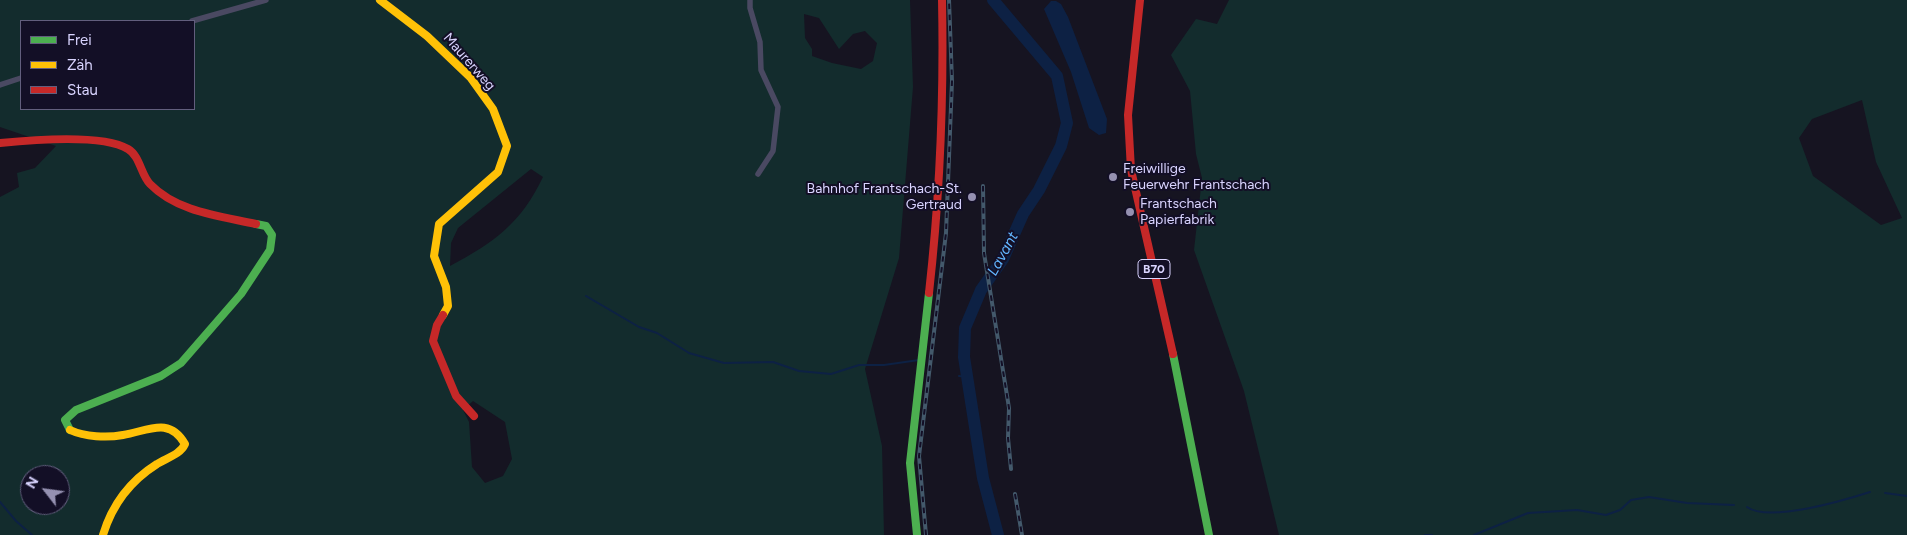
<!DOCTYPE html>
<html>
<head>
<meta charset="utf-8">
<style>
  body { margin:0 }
  #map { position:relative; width:1907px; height:535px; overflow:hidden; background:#161421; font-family:Figtree,sans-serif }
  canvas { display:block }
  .legend { position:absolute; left:20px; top:20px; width:175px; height:90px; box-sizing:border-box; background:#130f26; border:1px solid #625e7d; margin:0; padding:6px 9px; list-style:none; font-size:15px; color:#d9d4ff }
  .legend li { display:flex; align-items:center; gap:10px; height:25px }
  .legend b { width:25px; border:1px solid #625e7d }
  .north { position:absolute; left:20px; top:465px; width:50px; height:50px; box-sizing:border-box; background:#130f26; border:1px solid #625e7d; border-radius:50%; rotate:300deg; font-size:14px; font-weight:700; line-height:20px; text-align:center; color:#d9d4ff }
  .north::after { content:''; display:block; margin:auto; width:18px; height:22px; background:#9591b1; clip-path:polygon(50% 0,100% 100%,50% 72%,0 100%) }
</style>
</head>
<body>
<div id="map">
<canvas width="1907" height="535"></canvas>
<ul class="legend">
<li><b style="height:6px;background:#4caf50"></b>Frei</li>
<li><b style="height:6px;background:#ffc107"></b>Zäh</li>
<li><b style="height:6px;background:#c62828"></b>Stau</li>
</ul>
<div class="north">N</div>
</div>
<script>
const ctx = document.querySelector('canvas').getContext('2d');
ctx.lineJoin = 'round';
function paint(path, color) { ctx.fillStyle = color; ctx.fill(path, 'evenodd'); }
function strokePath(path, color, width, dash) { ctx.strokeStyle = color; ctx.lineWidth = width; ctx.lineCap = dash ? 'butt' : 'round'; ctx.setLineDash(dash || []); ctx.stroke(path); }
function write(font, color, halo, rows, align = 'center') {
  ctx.font = font + ' Figtree,sans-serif'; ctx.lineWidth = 4; ctx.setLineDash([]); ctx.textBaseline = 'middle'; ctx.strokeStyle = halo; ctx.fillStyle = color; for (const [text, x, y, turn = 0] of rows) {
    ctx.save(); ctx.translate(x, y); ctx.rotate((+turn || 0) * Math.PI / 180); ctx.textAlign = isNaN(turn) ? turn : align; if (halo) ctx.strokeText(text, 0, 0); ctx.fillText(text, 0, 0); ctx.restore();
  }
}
const green = new Path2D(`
  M0,0H910L913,87L899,258L865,369L882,446L884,535H0V197L19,187L17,173L35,168L56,146L0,127ZM804,14L819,18L839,49L853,34L865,31L877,43L873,61L861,69L832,63L812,56V49L805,38ZM21,21H194V109H21ZM531,169L543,177C521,223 495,242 450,266L451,243L458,228ZM473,401L505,422L512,459L503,476L485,483L472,467L469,422L463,410ZM30,475H60V505H30Z
  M1229,0H1907V535H1279L1244,391L1194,250L1202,178L1196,154L1190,91L1171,55L1196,19L1217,24ZM1862,100L1876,162L1902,218L1881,225L1813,176L1799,138L1812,119Z`);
const water = new Path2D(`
  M1051,1H1056L1061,4L1068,17L1107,119L1106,133L1099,135L1089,128L1071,72L1044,9Z`);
const stream = new Path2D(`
  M586,296L639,327L657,333L689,353L724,363L773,362L799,371L831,374L859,365H884L919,360
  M959,376L967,377
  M1885,493L1907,496
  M0,502L16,521L32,535
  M1747,507C1769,523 1845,500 1870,492
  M1425,535H1432
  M1474,535L1528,513L1577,510L1606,515L1620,510L1631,500L1649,497L1687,503L1734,505`);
const river = new Path2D(`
  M993,0L1057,76L1067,123L1061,146L1039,190L1023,214L1003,259L981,290L965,328L964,357L983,478L998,535`);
const street = new Path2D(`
  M750,0V8L760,42L761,70L778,107L773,151L758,174
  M192,21L266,0
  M0,85L21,78`);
const fast = new Path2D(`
  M1173,354L1209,535
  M70,430L65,420L76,410L161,376L181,363L241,294L270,250L272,235L266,226L256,224
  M917,535L910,463L929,293`);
const slow = new Path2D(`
  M380,0L427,36L470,77L493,109L507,146L498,172L439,224L434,256L446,287L448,306L443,315
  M70,430C85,437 107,438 123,435C148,431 169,416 185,444C180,455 166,458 157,464C130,481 112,505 103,535`);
const jam = new Path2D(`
  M1140,0L1128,115L1131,170L1173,354
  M0,143C30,140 103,134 128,149C140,156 141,175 150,184C177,212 220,216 256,224
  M929,293C940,195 944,98 942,0
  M443,315L437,325L433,341L456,396L474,416`);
const rail = new Path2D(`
  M983,186L984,253L1009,408L1008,438L1011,469
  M1015,494L1022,535
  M926,535L919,456L946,233L952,81L949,0`);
const markers = [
  [1113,177,5,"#9591b1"],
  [972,197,5,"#9591b1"],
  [1130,212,5,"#9591b1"]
];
const shields = [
  [1154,269,32]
];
const shieldNames = [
  ["B70",1154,269]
];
const streetNames = [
  ["Maurerweg",469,62,49]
];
const poiNames = [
  ["Freiwillige",1123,169],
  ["Feuerwehr Frantschach",1123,185],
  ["Bahnhof Frantschach-St.",962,189,"right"],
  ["Gertraud",962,205,"right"],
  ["Frantschach",1140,204],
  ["Papierfabrik",1140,220]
];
const waterNames = [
  ["Lavant",1003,254,-61]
];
paint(green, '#132c2d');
paint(water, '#0d2144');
strokePath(stream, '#0d2144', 2);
strokePath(river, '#0d2144', 12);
strokePath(street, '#4a4962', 5.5);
strokePath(fast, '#4caf50', 8);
strokePath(slow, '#ffc107', 8);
strokePath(jam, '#c62828', 8);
strokePath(rail, '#43596b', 4);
strokePath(rail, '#130f26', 2, [5.5]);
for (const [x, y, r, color] of markers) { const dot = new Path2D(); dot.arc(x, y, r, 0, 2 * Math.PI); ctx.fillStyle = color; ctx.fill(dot); strokePath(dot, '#130f26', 2); }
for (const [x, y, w] of shields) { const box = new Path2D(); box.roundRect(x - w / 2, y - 9.5, w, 19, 4); ctx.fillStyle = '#130f26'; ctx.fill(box); strokePath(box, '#d9d4ff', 1); }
write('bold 12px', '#d9d4ff', null, shieldNames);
write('14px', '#d9d4ff', '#130f26', streetNames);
write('14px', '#d9d4ff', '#130f26', poiNames, 'left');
write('italic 15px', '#62b6ff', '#130f26', waterNames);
</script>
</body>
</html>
